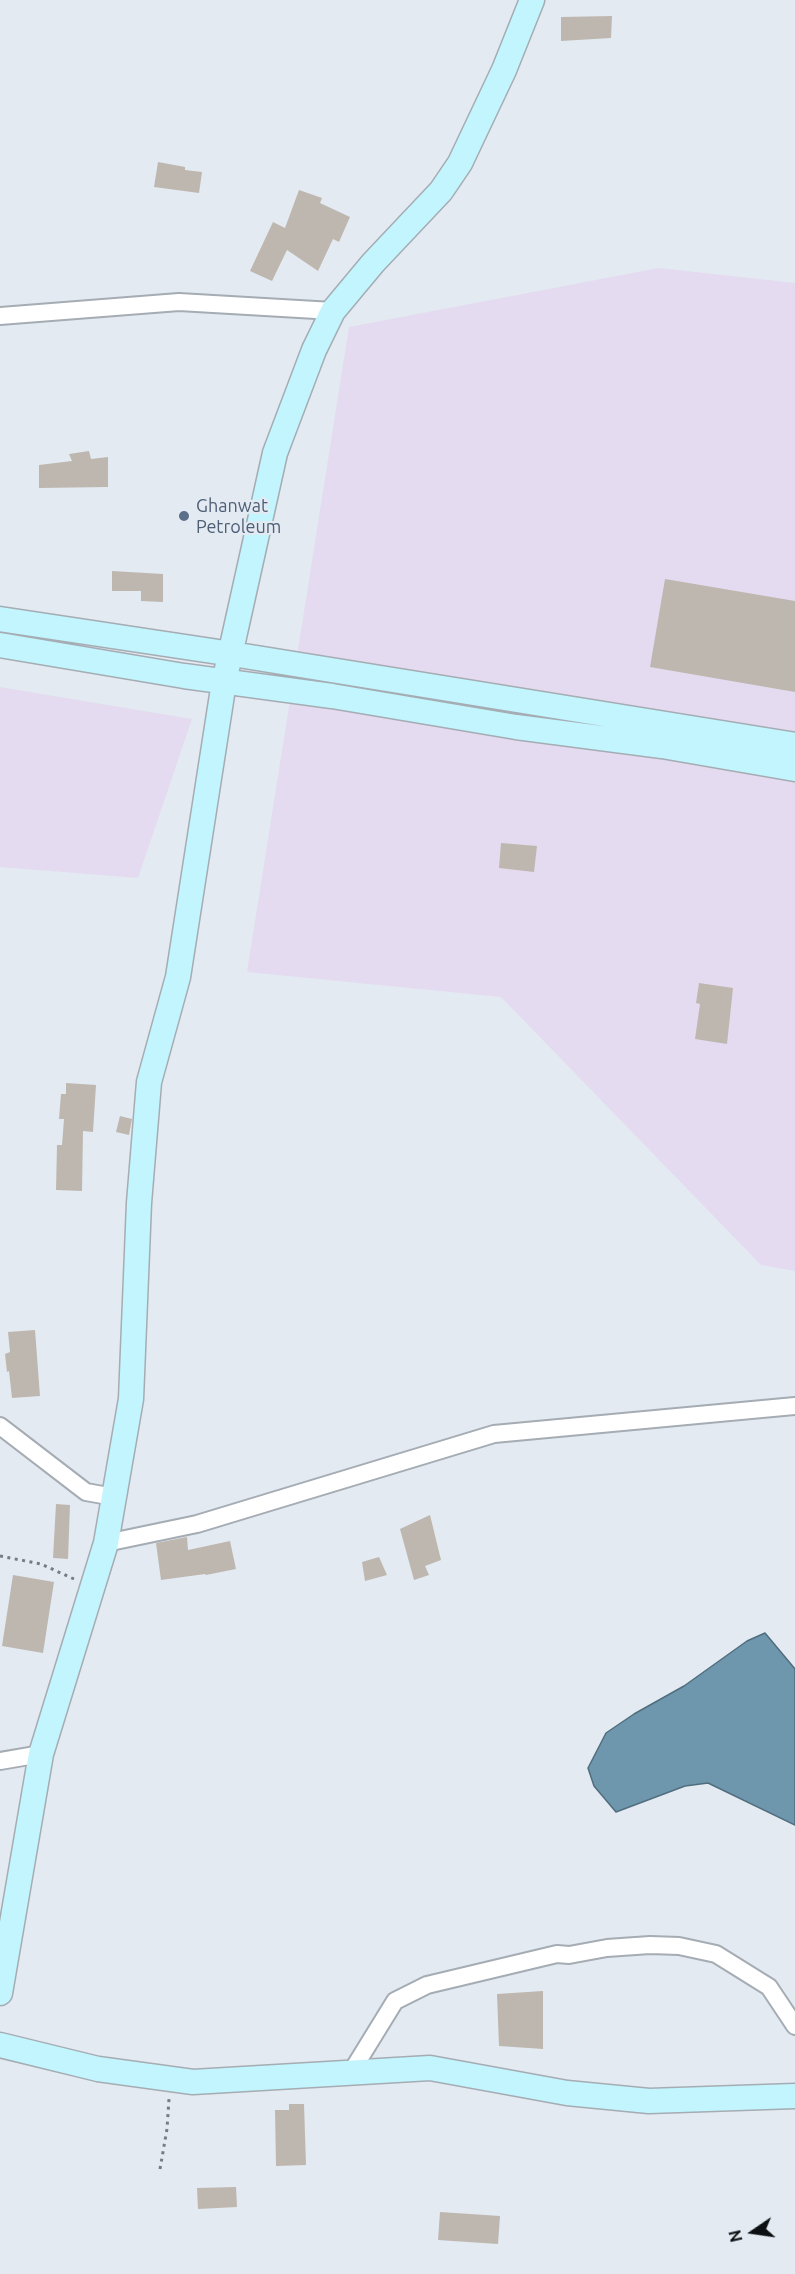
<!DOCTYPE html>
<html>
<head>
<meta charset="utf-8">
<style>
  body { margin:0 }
  #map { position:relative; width:795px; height:2274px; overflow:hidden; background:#e3eaf2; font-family:Ubuntu,sans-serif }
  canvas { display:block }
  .north { position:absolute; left:723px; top:2202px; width:60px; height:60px; -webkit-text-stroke:4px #e3eaf2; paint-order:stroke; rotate:257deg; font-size:16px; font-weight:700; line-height:24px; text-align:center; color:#0d1012 }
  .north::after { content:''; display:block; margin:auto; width:21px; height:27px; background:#0d1012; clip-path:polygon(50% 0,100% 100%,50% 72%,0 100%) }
</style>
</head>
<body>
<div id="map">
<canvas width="795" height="2274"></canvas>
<div class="north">N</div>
</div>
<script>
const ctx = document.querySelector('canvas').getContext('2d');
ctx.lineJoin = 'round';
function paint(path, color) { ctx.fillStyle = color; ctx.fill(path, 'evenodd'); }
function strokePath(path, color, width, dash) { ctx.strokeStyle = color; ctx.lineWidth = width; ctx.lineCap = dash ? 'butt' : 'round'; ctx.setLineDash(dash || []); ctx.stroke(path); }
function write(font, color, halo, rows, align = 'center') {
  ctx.font = font + ' Ubuntu,sans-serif'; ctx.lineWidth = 4.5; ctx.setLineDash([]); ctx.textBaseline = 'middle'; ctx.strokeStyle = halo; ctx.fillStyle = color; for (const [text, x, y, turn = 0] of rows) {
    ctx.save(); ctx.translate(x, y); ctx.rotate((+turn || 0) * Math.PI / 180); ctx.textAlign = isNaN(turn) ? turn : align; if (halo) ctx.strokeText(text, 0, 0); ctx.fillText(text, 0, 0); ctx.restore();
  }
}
const industrial = new Path2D(`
  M659,268L795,283V1271L761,1265L501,997L247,972L349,327Z
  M0,687L192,719L138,878L0,867Z`);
const water = new Path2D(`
  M765,1633L795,1669V1825L708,1783L685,1786L616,1812L594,1786L588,1768L606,1733L634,1714L684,1686L747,1641Z`);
const building = new Path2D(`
  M612,16L611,38L561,41V17Z
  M158,162L185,167V170L202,172L199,193L154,187Z
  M299,190L322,198L320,203L350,217L339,242L333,239L318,271L287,250L272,281L250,271L273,222L285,228Z
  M89,451L91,459L108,457V487L39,488V465L72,461L69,454Z
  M112,571L163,574V602L141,601V591H112Z
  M665,579L795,601V692L650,667Z
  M501,843L537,846L534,872L499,868Z
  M699,983L733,988L727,1044L695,1039L700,1004L696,1003Z
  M66,1083L96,1085L93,1132L83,1131L82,1191L56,1190L57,1145H62L64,1119H59L61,1094H66Z
  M120,1116L132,1119L129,1135L116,1132Z
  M35,1330L40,1396L12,1398L9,1371L7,1372L5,1354L10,1352L8,1332Z
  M56,1504L70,1505L68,1559L53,1558Z
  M430,1515L441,1560L425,1566L429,1575L414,1580L400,1529Z
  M187,1537L188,1550L230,1541L236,1569L206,1575L205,1574L161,1580L156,1543Z
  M379,1557L387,1575L365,1581L362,1562Z
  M13,1575L54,1582L43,1653L2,1646Z
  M543,1991V2049L499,2046L497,1994Z
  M289,2104H304L306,2165L276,2166L275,2110H289Z
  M236,2187L237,2207L198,2209L197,2188Z
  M440,2212L500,2216L498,2244L438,2240Z`);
const path = new Path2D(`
  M0,1556L41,1564L74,1579
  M160,2169L167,2129L169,2099`);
const street = new Path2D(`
  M0,316L179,302L333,311
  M0,1426L86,1492L114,1497
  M106,1543L197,1524L494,1434L795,1406
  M0,1761L41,1754
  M350,2074L395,2001L427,1985L557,1954L569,1955L607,1948L650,1945L679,1946L716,1954L769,1987L795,2026`);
const secondary = new Path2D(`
  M0,619L232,654L795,745
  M0,645L184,676L332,696L516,727L662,746L795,769
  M0,1993L41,1754L106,1543L131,1399L139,1203L149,1082L178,977L224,682L275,453L314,350L333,311L373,263L441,191L460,163L504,70L532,0
  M0,2045L98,2069L193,2082L430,2068L567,2093L649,2101L795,2096`);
const markers = [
  [184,516,6,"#5c6f8a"]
];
const serviceNames = [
  ["Ghanwat",196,506],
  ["Petroleum",196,527]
];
paint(industrial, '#e4dbf0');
paint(water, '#6e97ad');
strokePath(water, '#516e7e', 1.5);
paint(building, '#beb7af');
strokePath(street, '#a5acb3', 20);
strokePath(secondary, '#a5acb3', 27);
strokePath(path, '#777c81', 3, [3, 4.5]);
strokePath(street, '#fff', 16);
strokePath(secondary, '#c2f5fd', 24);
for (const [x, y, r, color] of markers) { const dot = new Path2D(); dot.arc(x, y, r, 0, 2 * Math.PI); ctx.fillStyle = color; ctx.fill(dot); strokePath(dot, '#e3eaf2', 2); }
write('18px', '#4e5e75', '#e3eaf2', serviceNames, 'left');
</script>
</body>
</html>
